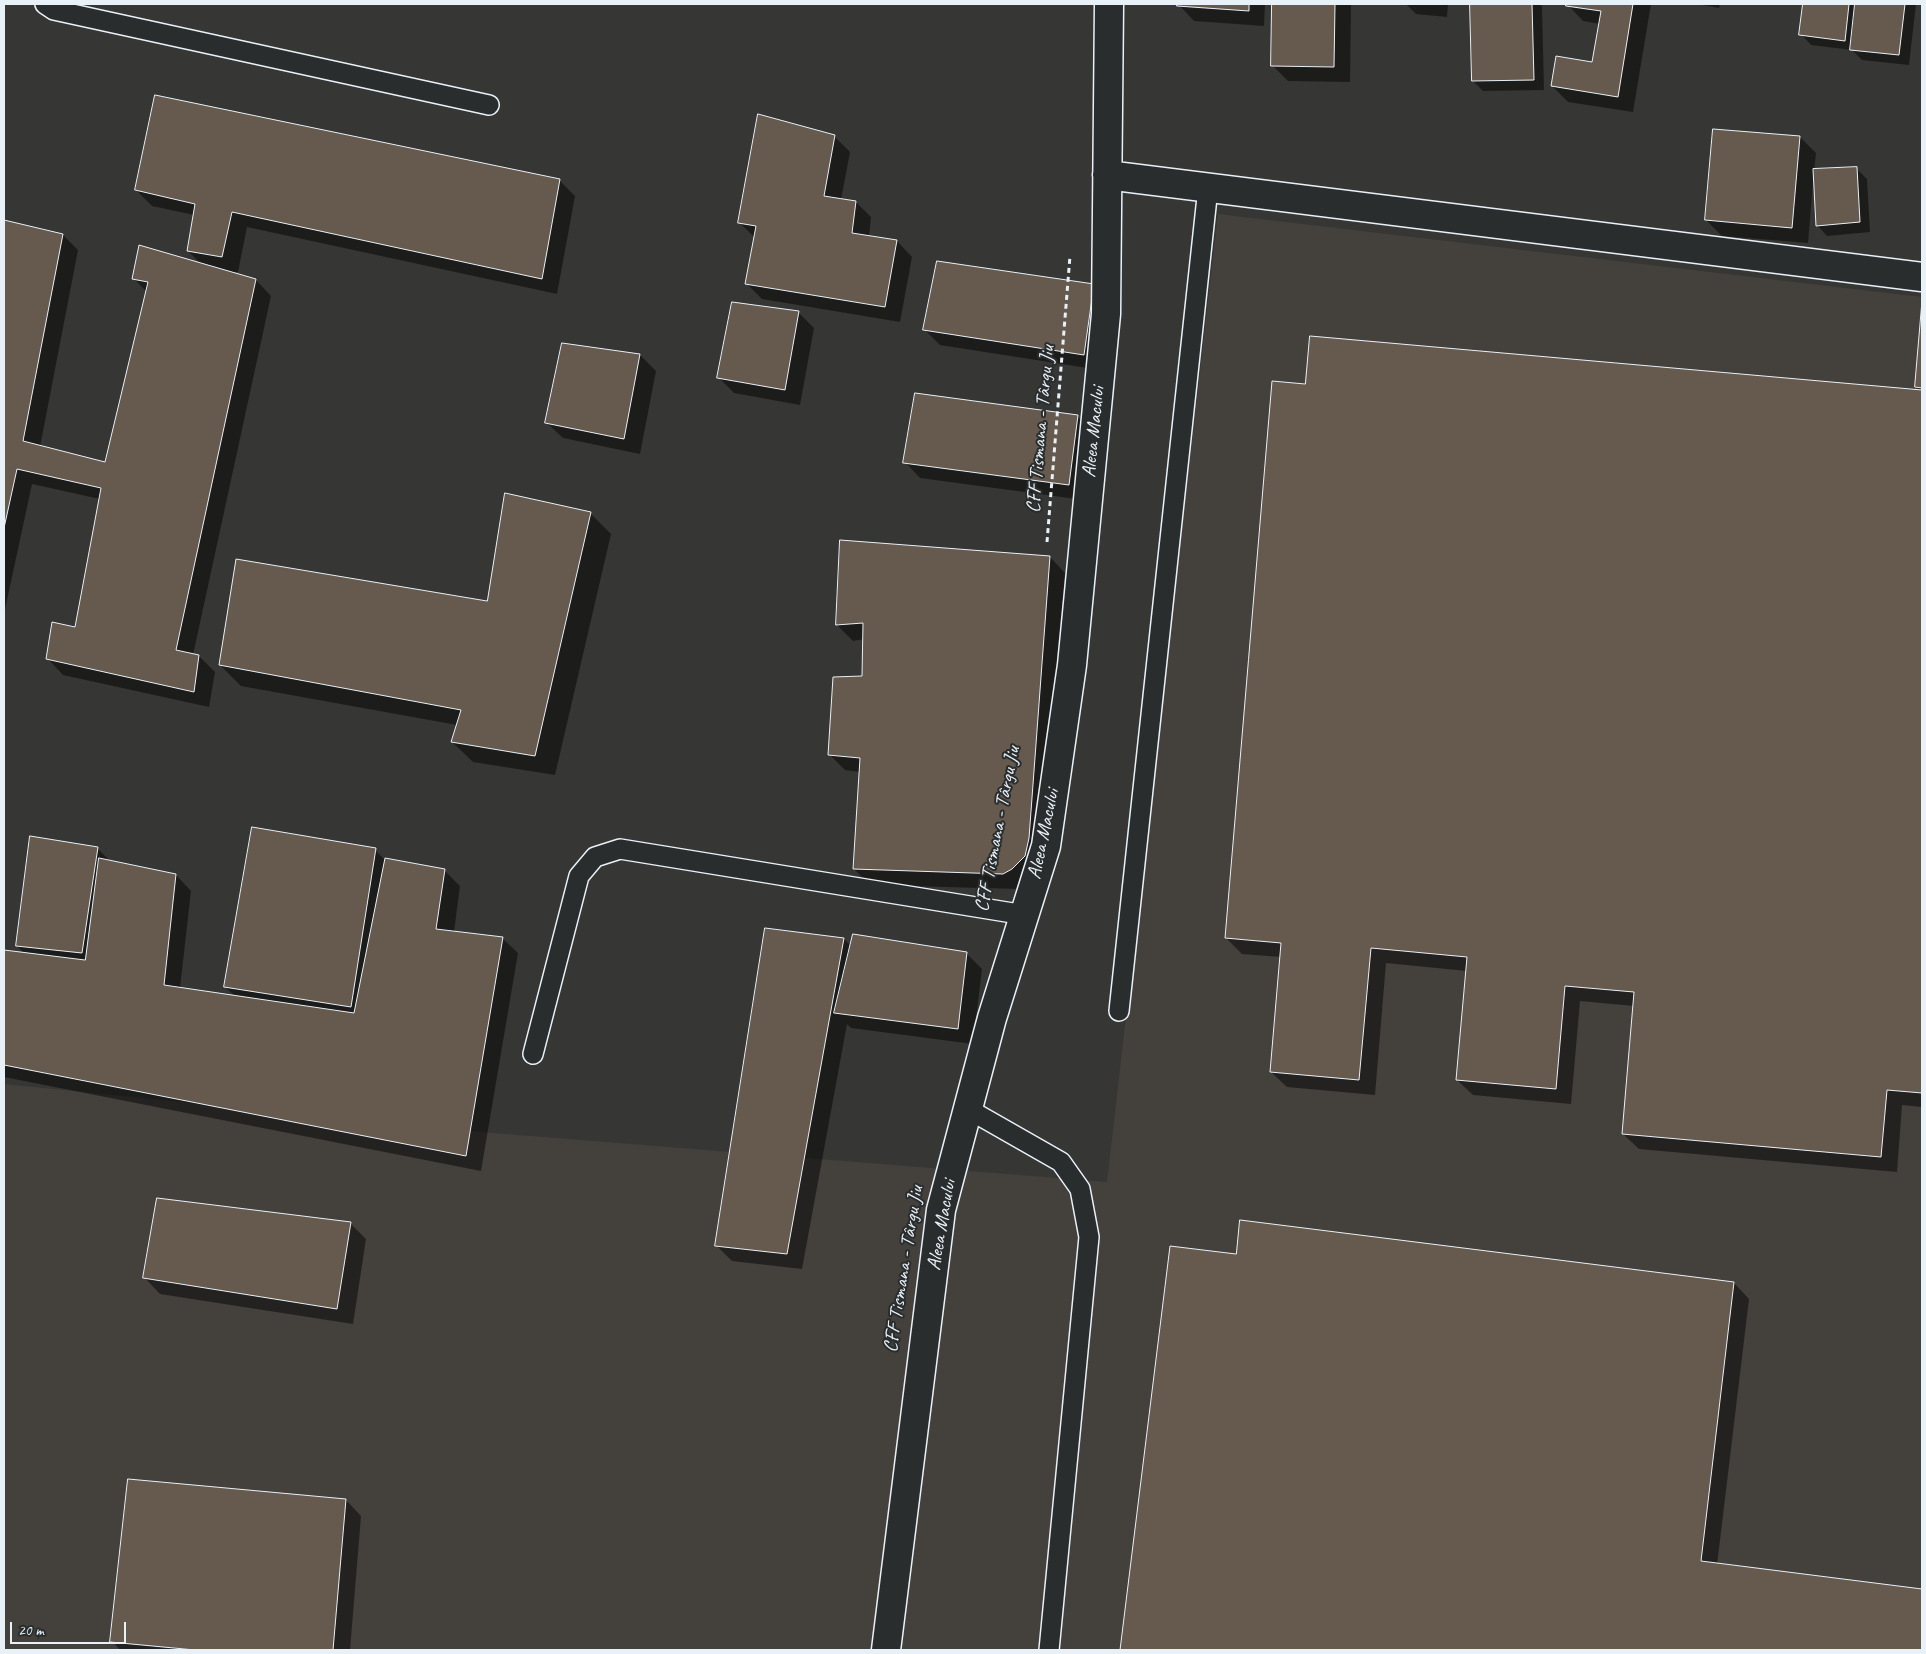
<!DOCTYPE html>
<html>
<head>
<meta charset="utf-8">
<style>
  body { margin:0 }
  #map { position:relative; width:1926px; height:1654px; overflow:hidden; background:#363634; font-family:Caveat,sans-serif }
  canvas { display:block }
  .frame { position:absolute; inset:0; border:5px solid #e8f1f8; pointer-events:none }
  .scale { position:absolute; left:10px; top:1622px; width:116px; height:22px; box-sizing:border-box; border:2px solid #e8f1f8; border-top:0; padding-left:6px; font-size:15px; line-height:18px; white-space:nowrap; color:#e8f1f8; -webkit-text-stroke:4px #2a2d2e; paint-order:stroke }
</style>
</head>
<body>
<div id="map">
<canvas width="1926" height="1654"></canvas>
<div class="frame"></div>
<div class="scale">20 m</div>
</div>
<script>
const ctx = document.querySelector('canvas').getContext('2d');
ctx.lineJoin = 'round';
function paint(path, color) { ctx.fillStyle = color; ctx.fill(path, 'evenodd'); }
function strokePath(path, color, width, dash) { ctx.strokeStyle = color; ctx.lineWidth = width; ctx.lineCap = dash ? 'butt' : 'round'; ctx.setLineDash(dash || []); ctx.stroke(path); }
function write(font, color, halo, rows, align = 'center') {
  ctx.font = font + ' Caveat,sans-serif'; ctx.lineWidth = 4; ctx.setLineDash([]); ctx.textBaseline = 'middle'; ctx.strokeStyle = halo; ctx.fillStyle = color; for (const [text, x, y, turn = 0] of rows) {
    ctx.save(); ctx.translate(x, y); ctx.rotate((+turn || 0) * Math.PI / 180); ctx.textAlign = isNaN(turn) ? turn : align; if (halo) ctx.strokeText(text, 0, 0); ctx.fillText(text, 0, 0); ctx.restore();
  }
}
const built = new Path2D(`
  M1218,214L1922,297V1650H4V1084L481,1132L1107,1182Z`);
const shadow = new Path2D(`
  M1178,4H1265L1264,26L1194,21Z
  M1273,4H1351L1350,82L1288,81L1272,65Z
  M1406,4H1448L1447,17L1416,14Z
  M1471,4H1539L1542,6L1544,90L1483,91L1473,81Z
  M1567,4H1651L1633,112L1568,102L1552,86L1593,63L1600,24L1583,21Z
  M1697,4H1720L1719,8Z
  M1804,4H1916L1909,65L1862,60L1852,50L1811,45L1801,34Z
  M1714,130L1800,137L1816,153L1814,171L1856,168L1867,179L1870,232L1827,236L1817,225L1813,183L1808,243L1722,236L1706,220Z
  M834,136L850,152L841,200L856,202L871,217L869,237L897,241L912,257L900,322L762,299L747,284L755,238L740,223Z
  M559,180L575,196L557,294L247,227L238,272H229L256,280L271,296L193,655L199,656L215,672L209,707L63,675L48,659L76,629L100,499L32,484L4,614V222L63,235L78,250L40,447L106,463L147,292L133,278L202,265L188,251L194,215L152,206L136,190Z
  M1093,285L1100,370L940,345L925,330Z
  M798,312L814,328L800,405L734,393L718,377Z
  M1922,315V1107L1902,1105L1897,1172L1639,1149L1623,1134L1634,1006L1580,1001L1571,1104L1473,1095L1457,1080L1467,971L1386,963L1375,1095L1287,1087L1271,1072L1281,957L1242,954L1226,938L1306,385L1921,392L1916,387Z
  M563,345L640,355L656,371L640,454L563,438L547,423Z
  M1077,416L1093,432L1084,500L920,478L905,462Z
  M506,494L591,514L611,534L555,775L473,762L452,742L457,725L241,686L220,665L488,603Z
  M841,542L1050,557L1065,573L1044,855L1019,889L870,885L854,869L860,772L845,770L829,754L863,677L864,639L853,641L837,625Z
  M97,848L111,862L176,875L191,891L180,988L235,996L225,987L375,850L385,860L445,871L460,886L454,932L502,938L518,953L481,1171L4,1077V952L25,954L17,946Z
  M844,939L851,946L966,953L982,969L973,1044L851,1028L847,1024L802,1269L732,1261L717,1246Z
  M350,1223L366,1239L353,1324L160,1294L145,1278Z
  M1171,1247L1237,1256L1734,1283L1749,1299L1717,1565L1922,1590V1650H1122Z
  M346,1500L361,1516L350,1650H120L112,1641Z`);
const building = new Path2D(`
  M1177,4H1249V11L1177,6Z
  M1272,4H1335L1334,67L1271,66Z
  M1470,4H1532L1534,80L1472,81Z
  M1566,4H1633L1618,97L1551,86L1556,56L1592,62L1601,11L1566,6Z
  M1803,4H1849L1845,41L1799,35Z
  M1855,4H1905L1899,55L1850,50Z
  M155,95L560,179L542,279L232,212L222,257L187,251L195,204L135,190Z
  M758,114L835,135L824,196L856,201L852,233L897,240L885,307L745,284L756,226L738,223Z
  M1713,129L1800,136L1792,228L1705,220Z
  M1857,167L1860,222L1816,226L1813,169Z
  M4,220L63,234L23,441L105,462L148,282L132,279L139,245L256,279L176,650L199,655L194,692L46,659L52,622L75,627L101,488L17,469L4,528Z
  M937,261L1094,284L1084,355L923,330Z
  M1922,301V388L1915,387Z
  M732,302L799,311L785,390L717,378Z
  M1310,336L1922,390V1093L1887,1090L1881,1157L1622,1134L1634,992L1565,986L1556,1089L1456,1080L1467,957L1371,948L1359,1080L1270,1072L1281,943L1225,938L1272,381L1305,384Z
  M562,343L640,354L624,439L545,423Z
  M915,393L1078,415L1069,485L903,463Z
  M505,493L591,512L535,756L451,742L461,710L219,665L236,559L487,601Z
  M840,540L1050,556L1029,838L1025,856L1012,869L1003,874L853,869L860,758L828,755L833,677L862,676L863,623L836,625Z
  M252,827L376,848L351,1007L224,987Z
  M30,836L98,847L82,953L16,946Z
  M99,858L176,874L164,985L354,1013L385,858L445,869L436,929L503,937L466,1156L4,1065V950L85,960Z
  M765,928L844,938L787,1254L715,1246Z
  M853,934L967,952L958,1029L834,1013Z
  M157,1198L351,1222L337,1309L143,1278Z
  M1240,1220L1734,1282L1701,1561L1922,1589V1650H1120L1170,1246L1236,1254Z
  M128,1479L346,1499L333,1650H195L110,1642Z`);
const path = new Path2D(`
  M1047,542L1070,256`);
const lane = new Path2D(`
  M45,4L54,10L489,105
  M1119,1011L1208,188
  M533,1054L579,876L595,857L620,849L1025,915
  M968,1109L1061,1162L1080,1189L1089,1237L1049,1650`);
const street = new Path2D(`
  M1107,175L1922,277
  M886,1650L941,1210L992,1018L1046,846L1072,665L1106,314L1109,4`);
const streetNames = [
  ["CFF Tismana - Târgu Jiu",1041,429,-85],
  ["Aleea Macului",1094,432,-84],
  ["CFF Tismana - Târgu Jiu",998,829,-79],
  ["Aleea Macului",1044,834,-78],
  ["Aleea Macului",942,1225,-80],
  ["CFF Tismana - Târgu Jiu",904,1269,-81]
];
paint(built, '#44403c');
paint(shadow, '#0007');
paint(building, '#66594d');
strokePath(building, '#e8f1f8', 1);
strokePath(lane, '#e8f1f8', 22);
strokePath(street, '#e8f1f8', 31);
strokePath(path, '#e8f1f8', 3, [5, 4]);
strokePath(lane, '#2a2d2e', 19);
strokePath(street, '#2a2d2e', 28);
write('20px', '#e8f1f8', '#2a2d2e', streetNames);
</script>
</body>
</html>
